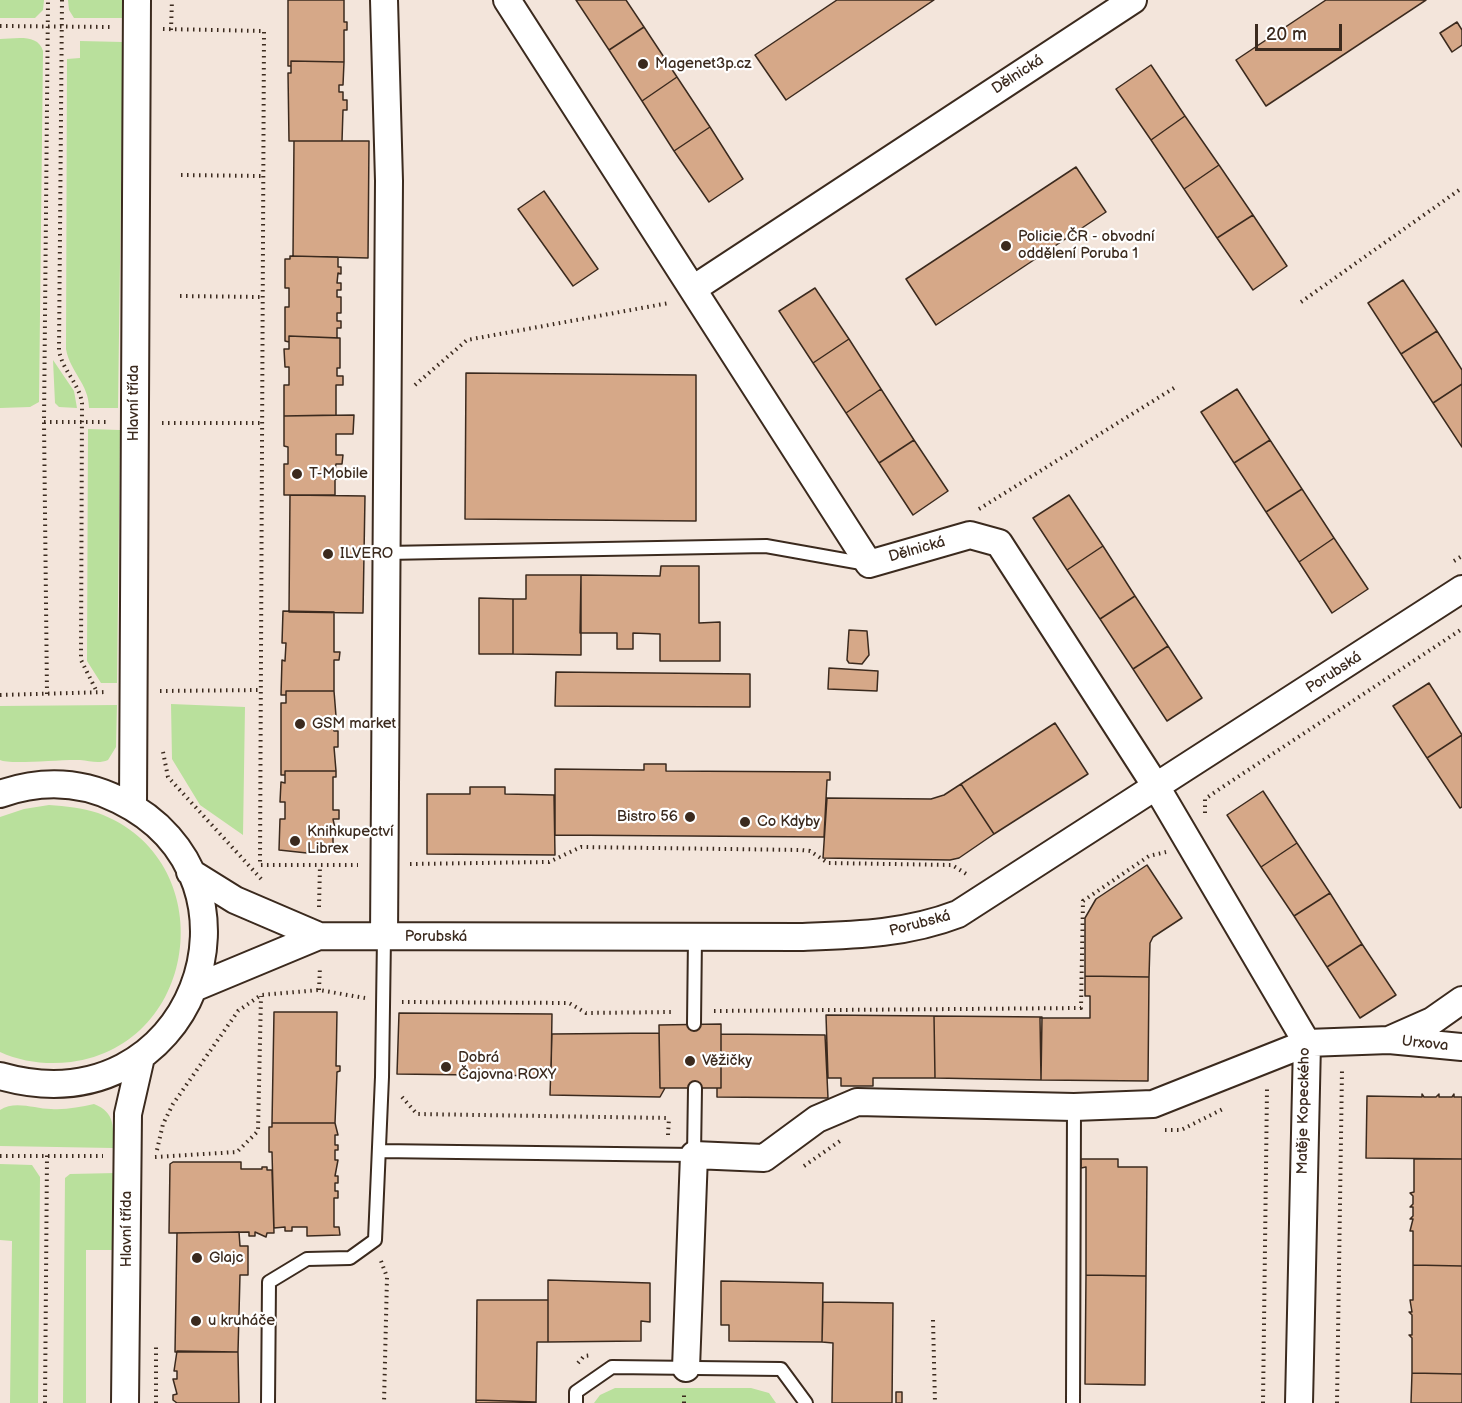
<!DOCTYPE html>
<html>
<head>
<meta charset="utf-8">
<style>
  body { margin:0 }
  #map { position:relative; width:1462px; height:1403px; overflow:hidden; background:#f3e5db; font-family:"Balsamiq Sans",sans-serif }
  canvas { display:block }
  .scale { position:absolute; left:1255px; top:24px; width:87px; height:27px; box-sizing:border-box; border:3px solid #3b2a1e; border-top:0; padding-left:8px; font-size:18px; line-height:21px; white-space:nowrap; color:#3b2a1e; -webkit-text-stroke:4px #fff; paint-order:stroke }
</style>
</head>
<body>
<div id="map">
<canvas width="1462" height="1403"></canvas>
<div class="scale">20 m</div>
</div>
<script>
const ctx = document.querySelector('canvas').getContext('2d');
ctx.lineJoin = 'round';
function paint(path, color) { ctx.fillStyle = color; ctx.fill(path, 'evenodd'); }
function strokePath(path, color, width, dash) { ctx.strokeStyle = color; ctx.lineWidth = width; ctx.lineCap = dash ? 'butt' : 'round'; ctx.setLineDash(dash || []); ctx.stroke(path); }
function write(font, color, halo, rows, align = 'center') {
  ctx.font = font + ' "Balsamiq Sans",sans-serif'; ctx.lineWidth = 4.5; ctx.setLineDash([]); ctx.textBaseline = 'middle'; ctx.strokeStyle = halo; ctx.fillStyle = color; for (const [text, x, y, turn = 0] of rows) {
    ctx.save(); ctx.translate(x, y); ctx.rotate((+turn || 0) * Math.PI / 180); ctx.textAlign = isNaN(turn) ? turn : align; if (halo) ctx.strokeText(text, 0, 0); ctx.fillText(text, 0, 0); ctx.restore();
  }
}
const green = new Path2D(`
  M0,0H44L43,10L35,18H0Z
  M68,0H122V18H74L69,10Z
  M0,39C14,39 38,33 43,51L39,402L30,407L0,408Z
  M80,41L123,42L118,408H89C89,384 70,372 66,349L67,59L80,58Z
  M53,360L74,391L77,408L59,407L55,403Z
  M88,429L120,430L117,683H101L87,661Z
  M171,704L245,707L243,835L200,805L172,759Z
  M117,705L116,747L108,760C99,764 90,761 80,760C62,759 10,765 0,760V706Z
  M49,805C66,806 82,808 98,813C222,858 202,1045 71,1062C47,1065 22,1062 0,1052V817L24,809Z
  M94,1104C116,1113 113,1127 113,1148L0,1146V1110C15,1100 35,1109 51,1109C66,1110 80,1107 94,1104Z
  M0,1164L32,1165L40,1177L38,1403H10L12,1241L0,1240Z
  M116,1173L115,1250H86V1403H63L65,1178L70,1174Z
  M615,1388H751L769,1393L776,1403H594L600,1395Z`);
const building = new Path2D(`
  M288,0H344V22H347V30H344V62L291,61V66H288Z
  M576,0H626L644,27L609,50Z
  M837,0H934L786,100L755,55Z
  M1326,0H1426L1266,106L1236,60Z
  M1457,22L1462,30V45L1452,52L1440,33Z
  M644,27L677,77L642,101L609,50Z
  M291,61L344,62L343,85H339V92H343V100H347V110H343L342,141H289L288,73H291Z
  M1151,65L1185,116L1151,140L1116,89Z
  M677,77L710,127L674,151L642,101Z
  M1185,116L1219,165L1184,189L1151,140Z
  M710,127L743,179L709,202L674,151Z
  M294,141H369L368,258L293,256Z
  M1219,165L1253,215L1217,238L1184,189Z
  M1076,167L1106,212L936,325L906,279Z
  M544,191L598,269L573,286L518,209Z
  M1253,215L1287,266L1253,290L1217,238Z
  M290,256L338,257V267H341V274L338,273L337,283H341V290H337V297H341V313H337V321H341V328H337V338L289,336V342L285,341V307H289V288H285V259H290Z
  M1403,280L1437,331L1401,354L1368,303Z
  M815,288L849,339L813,363L779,311Z
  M1437,331L1462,370V384L1433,403L1401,354Z
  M289,336L340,338V368H337V376H343V385H336V415L284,416V385H289V367H285L284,349H289Z
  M849,339L881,389L846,413L813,363Z
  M466,373L696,375V521L465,519Z
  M1462,384V447L1433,403Z
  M881,389L914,440L879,463L846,413Z
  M1237,389L1270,440L1234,463L1201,412Z
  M354,415L353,434H336V455H343L342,464H336L335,471H340L339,479H335V495H284V464H288V447L284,446V416Z
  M914,440L948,491L913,515L879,463Z
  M1270,440L1302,489L1266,512L1234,463Z
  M1302,489L1334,538L1299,562L1266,512Z
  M290,495L365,496L363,613L289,612Z
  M1069,495L1103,546L1067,570L1033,518Z
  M1334,538L1368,589L1332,613L1299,562Z
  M1103,546L1135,596L1100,619L1067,570Z
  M661,566H699V623L720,622V661H660V634L633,633V649H617V633H580L581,575L660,576Z
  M526,575H581V655L513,654V599H526Z
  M1135,596L1168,646L1133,669L1100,619Z
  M479,598L513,599V654H479Z
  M283,611L334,612V652H340L339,660H334V691H286V695H281L282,660L285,661L286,643H282Z
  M849,630L867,631L869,655L862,664L849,663L847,660Z
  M1168,646L1202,698L1167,721L1133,669Z
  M829,668L878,671L877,691L828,689Z
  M556,672L750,674V707L555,706Z
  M1429,683L1462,735L1427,758L1393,706Z
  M286,691H334L336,716H334V731H338V747H334L336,771H285V775H281V703H286Z
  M1055,723L1088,774L994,834L961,784Z
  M1462,735V807L1460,808L1427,758Z
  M644,764H666V771L830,772V780H827L824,837L555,835V769L644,770Z
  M285,771H336V777H333V810H339V819H333L336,833H333V850L307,851V853L279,850L280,819H285V802H280L281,782L285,783Z
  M961,784L994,834L959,858L950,860L823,858L827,798L931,799L944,795Z
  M470,787H505V794L554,795L555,855L427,854V794H470Z
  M1263,791L1297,843L1261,867L1227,815Z
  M1297,843L1330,893L1294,916L1261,867Z
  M1147,865L1182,918L1153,937L1150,943L1149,977L1085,976V918L1096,899Z
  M1330,893L1362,944L1327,967L1294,916Z
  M1362,944L1396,995L1360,1018L1327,967Z
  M1085,976L1149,977L1148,1081L1041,1080L1040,1018H1090V996H1085Z
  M274,1012H337L336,1066H340V1071L337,1072L335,1123H272Z
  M399,1013L552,1014L551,1076L397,1074Z
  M826,1015L934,1016L935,1078H873V1086H841V1078H828Z
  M934,1016L1042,1017L1041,1080L935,1078Z
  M721,1024V1088H660L659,1025Z
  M659,1033L660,1088H665L660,1097L550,1095L552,1034Z
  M721,1034L825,1035L828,1098L717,1097V1088H721Z
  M1422,1094L1424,1097H1436L1439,1094V1097H1452L1454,1094V1097H1462V1159L1366,1158L1367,1096L1422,1097Z
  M272,1123H335L338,1135H335V1145H338V1150H335V1160H338L335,1176H338V1183H335V1191H338V1198H334V1227H339L340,1235L307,1236V1227H292V1231H285V1227L274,1228L272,1152H269V1127H272Z
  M1081,1159H1118V1167H1147L1146,1276L1086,1275V1167L1081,1168Z
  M1414,1159H1462V1266L1413,1265V1231H1410L1413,1219H1410L1413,1216V1207H1410L1413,1204V1196L1410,1193L1414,1192Z
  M173,1162H241V1169H262V1167H267V1170H272L274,1233H267L266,1237L255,1232V1236H249V1232L169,1233L170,1164Z
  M239,1232L240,1246H248V1275H240L238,1352H175L177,1233Z
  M1413,1265L1462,1266V1374L1412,1373V1338L1409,1335H1412V1315L1409,1312H1412L1410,1300H1413Z
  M1086,1275L1146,1276L1145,1385L1085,1384Z
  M548,1280L650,1283V1322L641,1321V1341L548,1342Z
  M721,1281L823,1283L822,1342L729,1341V1325H721Z
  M477,1300H548V1342H537L536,1402L476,1400Z
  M823,1302L893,1303L892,1403H832L833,1343L822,1342Z
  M177,1351L238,1352L239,1403H177L173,1400V1395L177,1394L173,1379H177V1371H174Z
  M1412,1373L1462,1374V1403H1411Z
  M896,1392H902V1403H896Z
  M476,1400L536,1402V1403H476Z`);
const path = new Path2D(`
  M62,0L59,350C62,370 79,383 82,403L81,660L97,692
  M0,26L110,27
  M163,29L264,31L260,865H358
  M171,30L172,0
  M181,175L263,176
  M180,296L261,297
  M1301,302L1462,188
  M415,385L467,340L669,303
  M44,422H109
  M162,423H261
  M979,509L1174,388
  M1454,561L1462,556
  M160,691L259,690
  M47,694L44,422L48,0
  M0,695L107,692
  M163,752L168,777L263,881
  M1205,813V799L1221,788L1462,629
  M410,864L549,862L581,847L801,850L810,851L828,863L952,865L968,875
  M319,907L320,866
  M319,990L320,966
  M402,1002L569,1003L586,1013L674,1012
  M714,1011L1081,1008L1083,901L1149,856L1166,852
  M402,1097L417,1114L669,1118
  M1165,1130H1181L1225,1108
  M668,1135L669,1118
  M157,1150L163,1124L173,1104L238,1011L261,995L319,990L365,998
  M0,1156H103
  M155,1157L237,1152L258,1131L261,996
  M804,1166L840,1141
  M381,1261L387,1277L384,1403
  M933,1320L935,1403
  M578,1363L584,1356L592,1355
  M45,1403L47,1155
  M156,1403V1347
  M684,1403V1393
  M1263,1403L1267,1089
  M1337,1403L1342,1070`);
const lane = new Path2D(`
  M386,553L766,546L867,564
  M694,1024L695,937
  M379,1151L694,1155L695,1088
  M268,1403L269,1282L307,1259L350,1258L375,1240L382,1077L384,937
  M576,1403V1392L612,1367L781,1369L806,1403
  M1073,1403L1074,1107`);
const street = new Path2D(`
  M507,0L869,564L970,535L999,543L1157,788L1307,1043L1299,1403
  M693,289L1133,0
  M0,794C40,780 81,781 119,800C282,880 193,1131 0,1076
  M133,806L137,0
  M190,872L235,900L319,936L800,937C855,935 906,934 958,914L1462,589
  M384,937L389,181L384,0
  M194,988L319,936
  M1389,1040L1462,1047
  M686,1368L694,1155L764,1158L817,1119L857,1102L1074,1107L1153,1104L1307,1043L1389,1040L1432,1021L1462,1000
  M125,1403L128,1114L141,1057`);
const markers = [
  [643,64,6,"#3b2a1e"],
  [1006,246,6,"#3b2a1e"],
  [297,474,6,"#3b2a1e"],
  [328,554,6,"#3b2a1e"],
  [300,724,6,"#3b2a1e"],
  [690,817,6,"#3b2a1e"],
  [745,822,6,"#3b2a1e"],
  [295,841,6,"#3b2a1e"],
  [690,1061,6,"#3b2a1e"],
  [446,1067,6,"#3b2a1e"],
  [197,1258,6,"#3b2a1e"],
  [196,1321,6,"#3b2a1e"]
];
const poiNames = [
  ["Magenet3p.cz",655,64],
  ["Policie ČR - obvodní",1018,237],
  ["oddělení Poruba 1",1018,254],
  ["T-Mobile",309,474],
  ["ILVERO",340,554],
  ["GSM market",312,724],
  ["Bistro 56",678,817,"right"],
  ["Co Kdyby",757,822],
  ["Knihkupectví",307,832],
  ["Librex",307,849],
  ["Dobrá",458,1058],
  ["Čajovna ROXY",458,1075],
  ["Věžičky",702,1061],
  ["Glajc",209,1258],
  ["u kruháče",208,1321]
];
const streetNames = [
  ["Dělnická",1018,75,-33],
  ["Hlavní třída",134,403,-90],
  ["Dělnická",917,550,-16],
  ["Porubská",1334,673,-33],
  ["Porubská",920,924,-15],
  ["Porubská",436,937],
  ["Urxova",1425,1044,6],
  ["Matěje Kopeckého",1304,1111,-89],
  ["Hlavní třída",127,1229,-90]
];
paint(green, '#b9e09c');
paint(building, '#d6a888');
strokePath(building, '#3b2a1e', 1.5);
strokePath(lane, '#3b2a1e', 16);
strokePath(street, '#3b2a1e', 30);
strokePath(path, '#3b2a1e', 4, [1.5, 4.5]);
strokePath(lane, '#fff', 12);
strokePath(street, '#fff', 26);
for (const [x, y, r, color] of markers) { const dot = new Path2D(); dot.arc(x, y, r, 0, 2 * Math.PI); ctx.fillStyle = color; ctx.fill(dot); strokePath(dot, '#fff', 2); }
write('15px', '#3b2a1e', '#fff', poiNames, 'left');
write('15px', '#3b2a1e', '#fff', streetNames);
</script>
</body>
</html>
